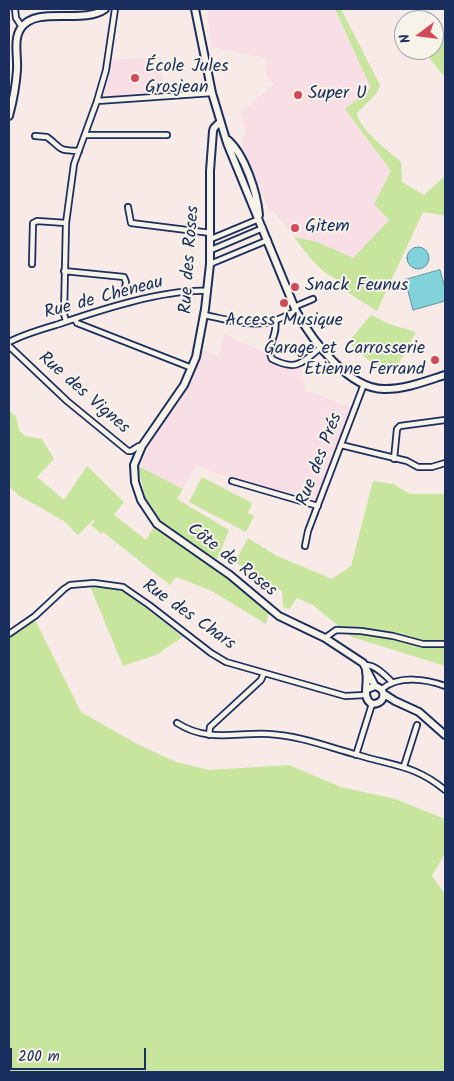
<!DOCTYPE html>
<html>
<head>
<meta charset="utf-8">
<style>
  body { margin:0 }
  #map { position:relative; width:454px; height:1081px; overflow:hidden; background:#f7eae7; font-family:Kalam,sans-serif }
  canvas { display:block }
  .frame { position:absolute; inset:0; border:10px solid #1b2f5e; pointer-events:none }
  .north { position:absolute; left:394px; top:10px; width:50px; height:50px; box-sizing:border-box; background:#f7f3e8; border:1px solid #9fa5b1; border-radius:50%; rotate:255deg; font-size:14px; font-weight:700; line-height:20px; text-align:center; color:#1b2f5e }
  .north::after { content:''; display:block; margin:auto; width:18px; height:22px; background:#d1495b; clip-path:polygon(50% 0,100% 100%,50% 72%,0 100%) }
  .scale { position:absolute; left:10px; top:1048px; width:136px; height:22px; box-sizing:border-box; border:2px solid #1b2f5e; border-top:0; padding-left:6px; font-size:15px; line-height:18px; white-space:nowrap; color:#1b2f5e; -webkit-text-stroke:4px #f7f3e8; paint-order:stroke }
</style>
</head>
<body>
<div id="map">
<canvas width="454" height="1081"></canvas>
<div class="frame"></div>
<div class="north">N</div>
<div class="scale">200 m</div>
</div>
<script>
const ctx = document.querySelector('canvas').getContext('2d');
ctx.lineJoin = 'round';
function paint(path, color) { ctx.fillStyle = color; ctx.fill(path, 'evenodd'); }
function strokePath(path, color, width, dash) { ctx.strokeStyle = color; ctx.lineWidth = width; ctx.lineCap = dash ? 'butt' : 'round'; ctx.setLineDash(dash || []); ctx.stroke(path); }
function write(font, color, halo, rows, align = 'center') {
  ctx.font = font + ' Kalam,sans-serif'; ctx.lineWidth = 4; ctx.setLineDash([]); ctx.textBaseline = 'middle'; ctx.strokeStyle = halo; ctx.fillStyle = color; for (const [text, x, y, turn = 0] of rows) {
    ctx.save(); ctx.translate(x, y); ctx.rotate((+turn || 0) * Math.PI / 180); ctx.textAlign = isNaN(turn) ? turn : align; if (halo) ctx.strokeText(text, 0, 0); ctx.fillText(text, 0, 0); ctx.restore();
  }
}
const built = new Path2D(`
  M207,9H335L371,88L345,109L391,172L374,204L389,220L353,259L317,242L294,237L274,212L269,211L241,140L246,133L240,113L274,84L265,74L267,58L211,47Z
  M161,57L163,89H156V92L103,97L112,60Z
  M225,334L301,369L305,390L354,409L313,510L196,465L183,489L138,466L195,368L200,349L218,356Z`);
const green = new Path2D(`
  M335,9H341L380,85L377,93L357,113C358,129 389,151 401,162L402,182L424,195L445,176V216L423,212L377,311L347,292L340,280C323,277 304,250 294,237L317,242L353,258L389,220L374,204L391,171L345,109L371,88Z
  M445,32V77L423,51L434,50V42Z
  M371,315L389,324L416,332L394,372C373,367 364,356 348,342Z
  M9,410L16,417L19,430L25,436L42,439L54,459L37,477L64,500L87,466L124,502L114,515L146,540L159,518L145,497L138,466L183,489L177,499L229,530L214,567L269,612L266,624L210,590L176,577L170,585L103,532L101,534L91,525L95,521L94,519L78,535L64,521L18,495L9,486Z
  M202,477L252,503L248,513L254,516L246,532L189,502Z
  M373,481L393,484L410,494H445V666L352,637L313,605L297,598L289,609L283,607L282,591L235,562L248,538L277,556L332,579L351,566Z
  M90,586L115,589L126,593L183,637L156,655L123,666Z
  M35,620L81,712L139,745L176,762L209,770L289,765L341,787L395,799L445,819V853L432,876L445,894V1072H9V638Z`);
const water = new Path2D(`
  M407 258a11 11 0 1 1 22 0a11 11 0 1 1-22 0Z
  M440,270L445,288V301L413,310L405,280Z`);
const street = new Path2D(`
  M15,9L16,18L22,27
  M97,101L212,93
  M85,135H167
  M35,136L47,137C64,150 56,150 79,151
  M128,207L131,223L211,233
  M211,239L259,219
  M211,250L263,228
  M32,264L33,223L37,221L66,223
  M210,264L268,240
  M64,271L124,277L126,282L125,289
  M294,307L313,299
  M204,315C226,319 252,328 274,321C282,318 289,314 296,311
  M75,319L77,323L192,368
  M275,320C279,334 265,347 272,359C296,371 301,364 320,348
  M66,321L64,314L66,223L74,164L97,101L106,70L115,9
  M9,342C24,334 42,329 59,324C100,310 164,289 208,291
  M9,346L67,401L128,451H131L139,446H142
  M341,445L407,461L418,467H432L445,463
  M394,459L397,429L400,426L445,420
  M232,481L318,506
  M305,546L308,531L364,384
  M9,634L35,616L64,589L70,585L94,583L123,587L149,605L211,653L226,662L345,696L365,695
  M325,638L336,630L361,631L393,636L423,644H445
  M366,665C375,665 385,675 392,682
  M382,689C399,675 426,679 445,686
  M177,723C208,743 236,732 269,734C301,736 328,747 358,755C393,766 415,765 445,790
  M209,735L210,727L261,680L264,673
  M356,755L372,704
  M404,766L417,725`);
const secondary = new Path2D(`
  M195,9L212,93L227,143L296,311C312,340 349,390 385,389C406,389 426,381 445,375
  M9,116C13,101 16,85 17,70C18,57 13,39 21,28C37,5 83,25 105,9
  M220,122L214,128L213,131L210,171V264L205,309L196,357L184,385L142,446L134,465L135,482L141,500L157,524L230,575L279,616L325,638L363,663L375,686
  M228,140C245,155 257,193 259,215
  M366,672C369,683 361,698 372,704C385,704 388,690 375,686L368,689
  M384,694L395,701L419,712L445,735`);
const markers = [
  [135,78,5,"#d1495b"],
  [298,95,5,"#d1495b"],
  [295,228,5,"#d1495b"],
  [295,287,5,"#d1495b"],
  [284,303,5,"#d1495b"],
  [435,360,5,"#d1495b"]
];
const poiNames = [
  ["École Jules",145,68],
  ["Grosjean",145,89],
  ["Super U",308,95],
  ["Gitem",305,228],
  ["Snack Feunus",305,287],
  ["Access Musique",284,322,"center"],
  ["Garage et Carrosserie",425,350,"right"],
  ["Etienne Ferrand",425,371,"right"]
];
const streetNames = [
  ["Rue des Roses",191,260,-86],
  ["Rue de Cheneau",104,299,-15],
  ["Rue des Vignes",83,394,41],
  ["Rue des Prés",321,460,-69],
  ["Côte de Roses",231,561,38],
  ["Rue des Chars",188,616,35]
];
paint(built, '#f8dfe6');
paint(green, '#c7e59d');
paint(water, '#82d3d9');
strokePath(water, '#5991a8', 1);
strokePath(street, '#1b2f5e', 8);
strokePath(secondary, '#1b2f5e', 10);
strokePath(street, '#f7f3e8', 4.5);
strokePath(secondary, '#f7f3e8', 6);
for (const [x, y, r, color] of markers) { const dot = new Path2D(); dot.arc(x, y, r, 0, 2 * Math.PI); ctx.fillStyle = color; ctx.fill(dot); strokePath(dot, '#f7f3e8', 2); }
write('18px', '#1b2f5e', '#f7f3e8', poiNames, 'left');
write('18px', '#1b2f5e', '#f7f3e8', streetNames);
</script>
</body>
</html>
